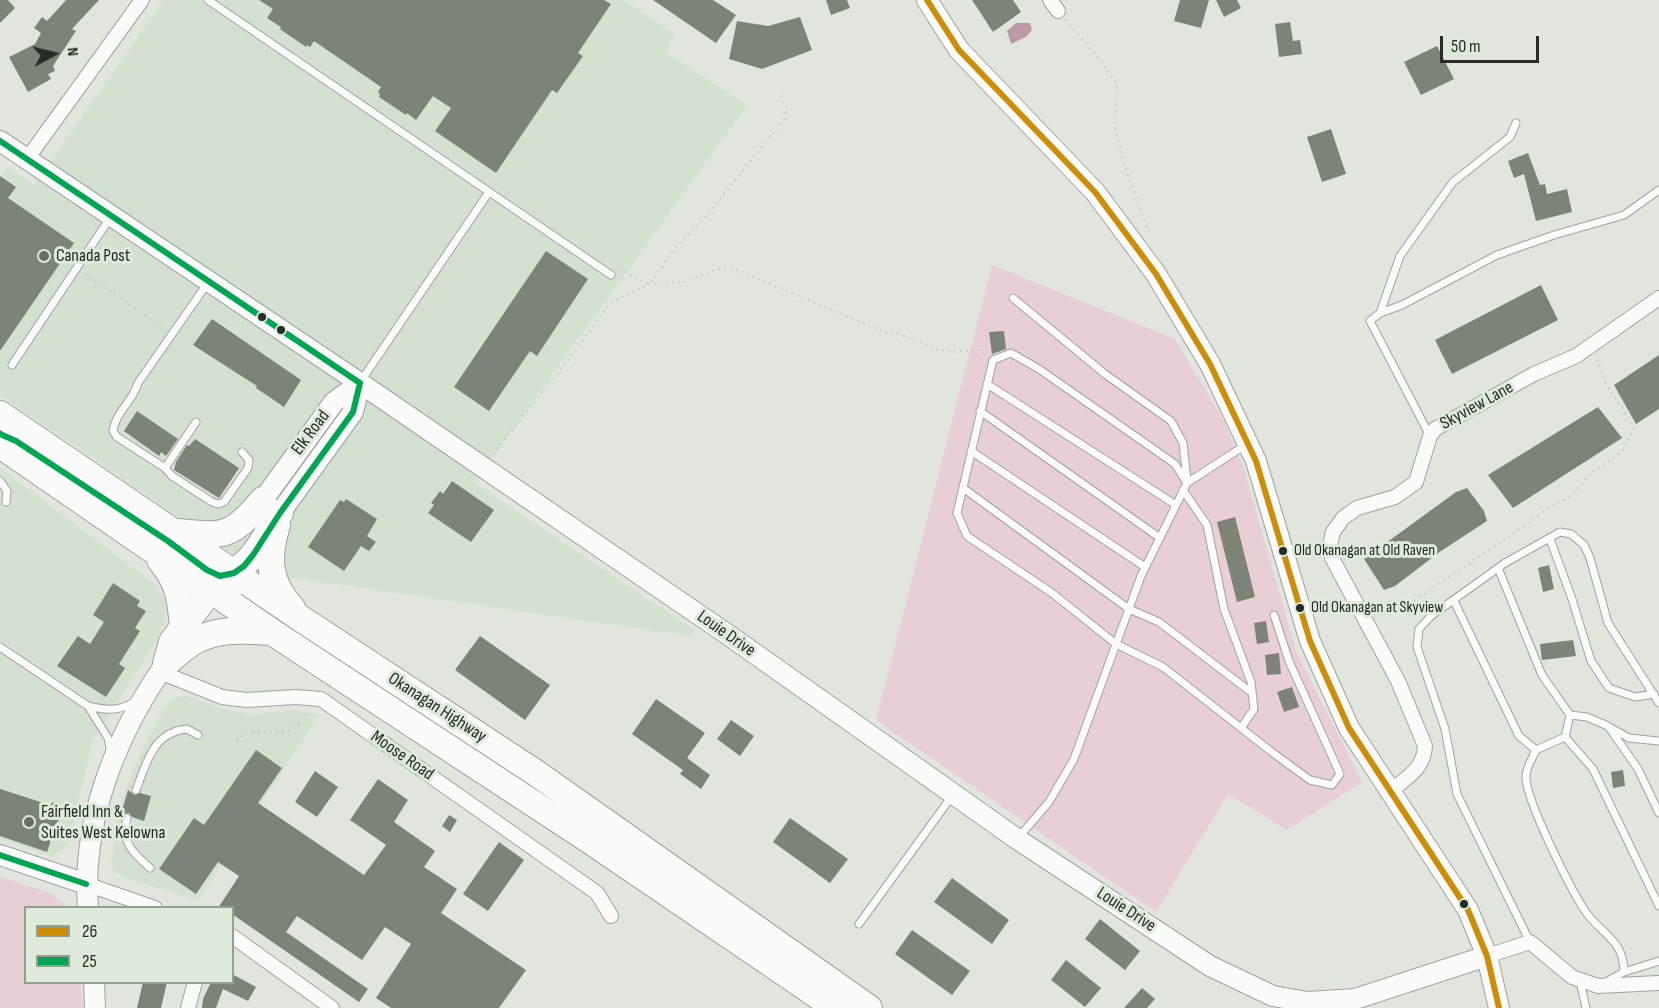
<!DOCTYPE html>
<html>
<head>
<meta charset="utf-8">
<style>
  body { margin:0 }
  #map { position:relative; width:1659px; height:1008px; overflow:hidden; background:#e0e6de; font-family:"Sofia Sans Condensed",sans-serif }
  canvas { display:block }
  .legend { position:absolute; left:24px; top:906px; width:210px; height:78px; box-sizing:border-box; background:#deeada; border:2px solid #949e92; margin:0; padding:8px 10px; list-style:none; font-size:18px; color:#262b25 }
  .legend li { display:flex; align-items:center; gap:12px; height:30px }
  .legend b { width:30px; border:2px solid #949e92 }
  .north { position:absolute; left:24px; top:24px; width:60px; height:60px; -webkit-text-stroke:4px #deeada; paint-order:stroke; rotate:83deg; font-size:16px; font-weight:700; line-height:24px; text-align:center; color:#262b25 }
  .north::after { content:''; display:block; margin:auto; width:21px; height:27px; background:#262b25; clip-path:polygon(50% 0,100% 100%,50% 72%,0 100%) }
  .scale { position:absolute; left:1440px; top:36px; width:99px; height:27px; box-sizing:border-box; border:3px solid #262b25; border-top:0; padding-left:8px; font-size:18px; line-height:21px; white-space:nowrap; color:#262b25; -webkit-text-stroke:4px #deeada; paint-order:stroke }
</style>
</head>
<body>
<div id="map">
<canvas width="1659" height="1008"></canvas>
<ul class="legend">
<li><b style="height:8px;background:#cd8d07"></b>26</li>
<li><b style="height:8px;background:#00a651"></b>25</li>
</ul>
<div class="north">N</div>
<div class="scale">50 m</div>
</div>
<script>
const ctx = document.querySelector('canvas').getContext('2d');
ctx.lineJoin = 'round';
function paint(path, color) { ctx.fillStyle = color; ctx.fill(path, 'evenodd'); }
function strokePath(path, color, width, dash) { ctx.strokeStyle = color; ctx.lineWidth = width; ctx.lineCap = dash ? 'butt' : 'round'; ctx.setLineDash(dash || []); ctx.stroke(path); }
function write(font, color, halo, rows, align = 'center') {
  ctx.font = font + ' "Sofia Sans Condensed",sans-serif'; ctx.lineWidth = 6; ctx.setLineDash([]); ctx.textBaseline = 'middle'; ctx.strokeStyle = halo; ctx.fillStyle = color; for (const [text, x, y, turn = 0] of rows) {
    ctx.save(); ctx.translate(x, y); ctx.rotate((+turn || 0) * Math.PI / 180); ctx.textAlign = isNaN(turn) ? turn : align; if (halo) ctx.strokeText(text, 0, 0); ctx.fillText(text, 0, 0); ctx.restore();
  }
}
const built = new Path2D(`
  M164,0H624L674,34L665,52L747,105L474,483L694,630L692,636L260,573L0,395V179L8,167L34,185Z
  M0,468L153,583L163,596L166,617L154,645L92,742L68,846L51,856L0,839Z
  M186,696L219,708L251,715L295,710L319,715L199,899L197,900L122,877L113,869L111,864L118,812L134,768L151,731L169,702L176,697Z`);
const green = new Path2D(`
  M992,265L1175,339L1225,423L1243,466L1296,651L1362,782L1287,830L1228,794L1156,912L876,720Z
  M0,877L50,893L68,907L26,908V982L80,983L84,1008H0Z`);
const water = new Path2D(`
  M1016,23H1030L1032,30L1026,37L1011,44L1007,31Z`);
const building = new Path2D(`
  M0,0H8L15,8L0,23Z
  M66,0H99L72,29L76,31L53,66L55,71L48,74L51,79L28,92L9,57L35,44L41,33L34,28L42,17L47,21Z
  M259,0H604L611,4L578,53L583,56L557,93L552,90L496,173L435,131L451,108L433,96L416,120L407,113L406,115L379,97L380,94L378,92L381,87L314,41L310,47L307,45L306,47L280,29L281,27L267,18L273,9Z
  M653,0H713L736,15L716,43Z
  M826,0H847L850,8L831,15Z
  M972,0H1013L1021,12L993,32Z
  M1180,0H1209L1201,28L1174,21Z
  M1216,0H1237L1241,8L1224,17Z
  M800,17L812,50L762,69L729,59L737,21L768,26Z
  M1290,22L1293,41L1300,40L1302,54L1279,57L1275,24Z
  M1437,46L1454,79L1421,95L1404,62Z
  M1331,129L1346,174L1322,182L1307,137Z
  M1528,153L1540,185L1545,184L1547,194L1567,189L1572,212L1536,221L1524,174L1514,178L1508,161Z
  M0,176L16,187L8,198L74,243L0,351Z
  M546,251L588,279L537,356L530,351L489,411L454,387Z
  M1541,285L1558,320L1452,374L1435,340Z
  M212,319L301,380L284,407L256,388L257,386L193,345Z
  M1004,331L1006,349L992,354L989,332Z
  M1659,355V409L1636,424L1614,385Z
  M1598,407L1622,438L1513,508L1488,475Z
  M137,411L178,439L166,456L161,452L159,456L124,431Z
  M195,439L239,468L219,498L174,470L176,462L187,445L189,446Z
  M452,481L494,510L471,542L428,513L434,505L431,503L440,491L443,494Z
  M1467,488L1484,511L1487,521L1441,551L1395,586L1384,590L1364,559L1456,492Z
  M346,499L377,519L367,536L376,542L369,551L361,546L344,571L308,547L340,500L344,502Z
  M1235,517L1255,597L1237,602L1217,522Z
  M1549,565L1554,589L1543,592L1538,568Z
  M113,583L140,601L137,606L146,611L135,628L140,631L119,664L125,668L106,697L57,666L78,636L90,644L104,622L93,615Z
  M1266,621L1269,642L1257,644L1254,623Z
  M480,636L550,685L525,720L455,670Z
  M1573,640L1576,656L1542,660L1540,644Z
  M1279,653L1281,674L1267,675L1265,655Z
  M1292,687L1299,707L1284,712L1277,692Z
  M656,699L705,733L687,758L710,775L701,789L680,774L683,770L632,734Z
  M731,720L754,736L740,756L717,739Z
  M256,750L282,768L258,803L364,875L386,845L350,820L378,779L408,800L394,822L435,851L424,867L457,889L441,913L526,970L499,1008H391L376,998L411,944L385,927L362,960L297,916L286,932L368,989L359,1002L232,914V908H218L239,876L218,862L196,894L159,869L194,818L204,825Z
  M1623,770L1625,786L1613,788L1611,772Z
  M315,771L338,787L317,817L295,802Z
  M0,789L50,805L53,802L64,816L57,822L47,852L0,836Z
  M128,790L135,795L140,793L151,796L144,821L132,817L129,813L121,814Z
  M449,815L457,820L450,832L442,826Z
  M790,818L848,859L830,883L773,842Z
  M499,842L524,860L488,911L463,894Z
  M952,878L1009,920L992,944L934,902Z
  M1100,919L1140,951L1125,970L1085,939Z
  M912,930L970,971L952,995L895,954Z
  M1066,960L1101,988L1085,1007L1051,980Z
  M232,974L256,987L248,1001L223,989L216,1008H202L203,999L211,982H232Z
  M143,982H167L161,1008H137Z
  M1142,988L1155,999L1147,1008H1124Z`);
const path = new Path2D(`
  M1066,20L1100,60L1117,84L1115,126L1124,164L1150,236
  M620,269C631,274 638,281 650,284L673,251L713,208L784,119L787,109L781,95
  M85,274L162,327
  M493,454L569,359L610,303L650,284L685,282L716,269L737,270L884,332L902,335L934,348L952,352L980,350L986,355
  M1409,604L1523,527L1548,508L1569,497L1592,472L1608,462L1623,450L1634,427L1606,384L1597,359
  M237,741C249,726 267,735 283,732C296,729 303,720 310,711`);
const lane = new Path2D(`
  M208,0L611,275
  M207,284L138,383C133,401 115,413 113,431L117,437L165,468L172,476L212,502L218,504L224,502L248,468L249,460L242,452
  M1013,298L1105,374L1171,421L1183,443L1187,480
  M1380,313L1400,256L1453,182L1510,137L1516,123
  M12,365L110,218
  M361,381L489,192
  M987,384L1176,505
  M980,411L1160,538
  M1430,436L1370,321L1380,313L1402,305L1497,255L1554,235L1624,215L1659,190
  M971,451L1145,567
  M165,468L196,422
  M0,481L7,491L6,502
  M1187,483L1175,464L1039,369L1011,353L993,360L957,513L967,536L1052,593L1116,644L1163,667L1273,753L1310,780L1332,785L1340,774L1289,661L1274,615
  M963,488L1129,609L1159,622L1252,693
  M1183,490L1207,525L1224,609L1251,682L1254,709L1241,728
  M1550,539L1572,599L1591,661L1609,688L1635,697L1654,694
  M1498,568L1542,675L1570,715L1565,737L1593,769L1659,906
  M1454,601L1519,736L1536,750L1565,737
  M0,647L88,706L108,738L111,753
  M88,706C105,710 118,712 134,702
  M1570,715L1587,717L1608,726L1638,769L1659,813
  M1611,728L1629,738L1659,741
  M1536,750C1533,757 1526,768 1526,776C1524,796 1574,898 1588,915C1605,936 1624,942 1624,972
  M136,790C147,762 153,732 187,729L198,735
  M127,818C120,842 134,854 150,868
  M1019,837L1049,802L1074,759L1141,576L1187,483L1247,444
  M859,924L952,796
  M1530,942L1457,794L1445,729L1417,647L1419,629L1431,616L1505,563L1560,532L1571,534L1584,545L1590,558L1608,623L1659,703
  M1580,981L1586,1008
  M1606,982L1624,972L1659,961`);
const street = new Path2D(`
  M1050,0L1058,11
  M27,159L142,0
  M160,672L222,697L247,700L295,697L321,699L597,893L611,916
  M1391,791C1407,777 1424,769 1425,746L1398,681L1332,558L1330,545L1333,532L1343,518L1357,508L1395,497L1416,482L1430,436L1435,429L1534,374L1576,356L1659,298
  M86,884L155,908
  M232,936L332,1008
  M1487,956L1530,942L1572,977L1598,986L1659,983
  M188,1008L195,982`);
const secondary = new Path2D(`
  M927,0L959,50L1095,192L1156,274L1210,364L1256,461L1310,641L1349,728L1468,910L1487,956L1499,1008
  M0,141L360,383L727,634L1017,839L1210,966L1273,996L1308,1002L1355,999L1487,956
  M263,500L334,402L360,383
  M280,513L353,412L360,383
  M0,855L86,884
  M88,908C81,821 117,733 166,663
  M94,982L95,1008`);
const highway = new Path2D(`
  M0,414L303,620L536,773L869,1008
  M0,445L272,632L592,842L836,1008
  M277,525C267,558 268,582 292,608
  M178,532C225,537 231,537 263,500
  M160,560C179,583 180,597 183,626
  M219,575C251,572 264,537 280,513
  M166,663L172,642L205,597L212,591L229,589
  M166,663C175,656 183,648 193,642C217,628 245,630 272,632`);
const bus1 = new Path2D(`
  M927,0L959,50L1095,192L1156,274L1210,364L1256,461L1310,641L1349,728L1468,910L1487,956L1499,1008`);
const bus2 = new Path2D(`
  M0,141L360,383
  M0,434L16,441L168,541L207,570L220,576L234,573L244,566L253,555L280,513L353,412L360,383
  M0,855L86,884`);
const markers = [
  [44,256,6,"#676c66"],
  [262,317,5,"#262b25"],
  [281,330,5,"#262b25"],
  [1283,551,5,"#262b25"],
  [1300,608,5,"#262b25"],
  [29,822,6,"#676c66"],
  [1464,904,5,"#262b25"]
];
const busNames = [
  ["Old Okanagan at Old Raven",1294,551],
  ["Old Okanagan at Skyview",1311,608]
];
const poiNames = [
  ["Canada Post",56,256],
  ["Fairfield Inn &",41,812],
  ["Suites West Kelowna",41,833]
];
const streetNames = [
  ["Skyview Lane",1477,406,-29],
  ["Elk Road",311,433,-53],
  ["Louie Drive",726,634,35],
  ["Okanagan Highway",437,708,33],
  ["Moose Road",402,756,35],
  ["Louie Drive",1126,910,33]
];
paint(built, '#d4e0d0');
paint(green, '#e8cfd6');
paint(water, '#bc9ba6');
paint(building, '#7c8479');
strokePath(lane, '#9fa39d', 9);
strokePath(street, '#9fa39d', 16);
strokePath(secondary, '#9fa39d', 22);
strokePath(highway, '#9fa39d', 28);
strokePath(path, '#c3c6c2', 2, [1.5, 4.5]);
strokePath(lane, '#fafbfa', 7);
strokePath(street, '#fafbfa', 14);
strokePath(secondary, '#fafbfa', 20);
strokePath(highway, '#fafbfa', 26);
strokePath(bus1, '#cd8d07', 6);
strokePath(bus2, '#00a651', 6);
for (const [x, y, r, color] of markers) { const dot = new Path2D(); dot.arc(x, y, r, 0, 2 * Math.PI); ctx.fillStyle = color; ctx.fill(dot); strokePath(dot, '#deeada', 2); }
write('16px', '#262b25', '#deeada', busNames, 'left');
write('18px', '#262b25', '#deeada', poiNames, 'left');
write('18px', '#262b25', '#deeada', streetNames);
</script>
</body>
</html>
